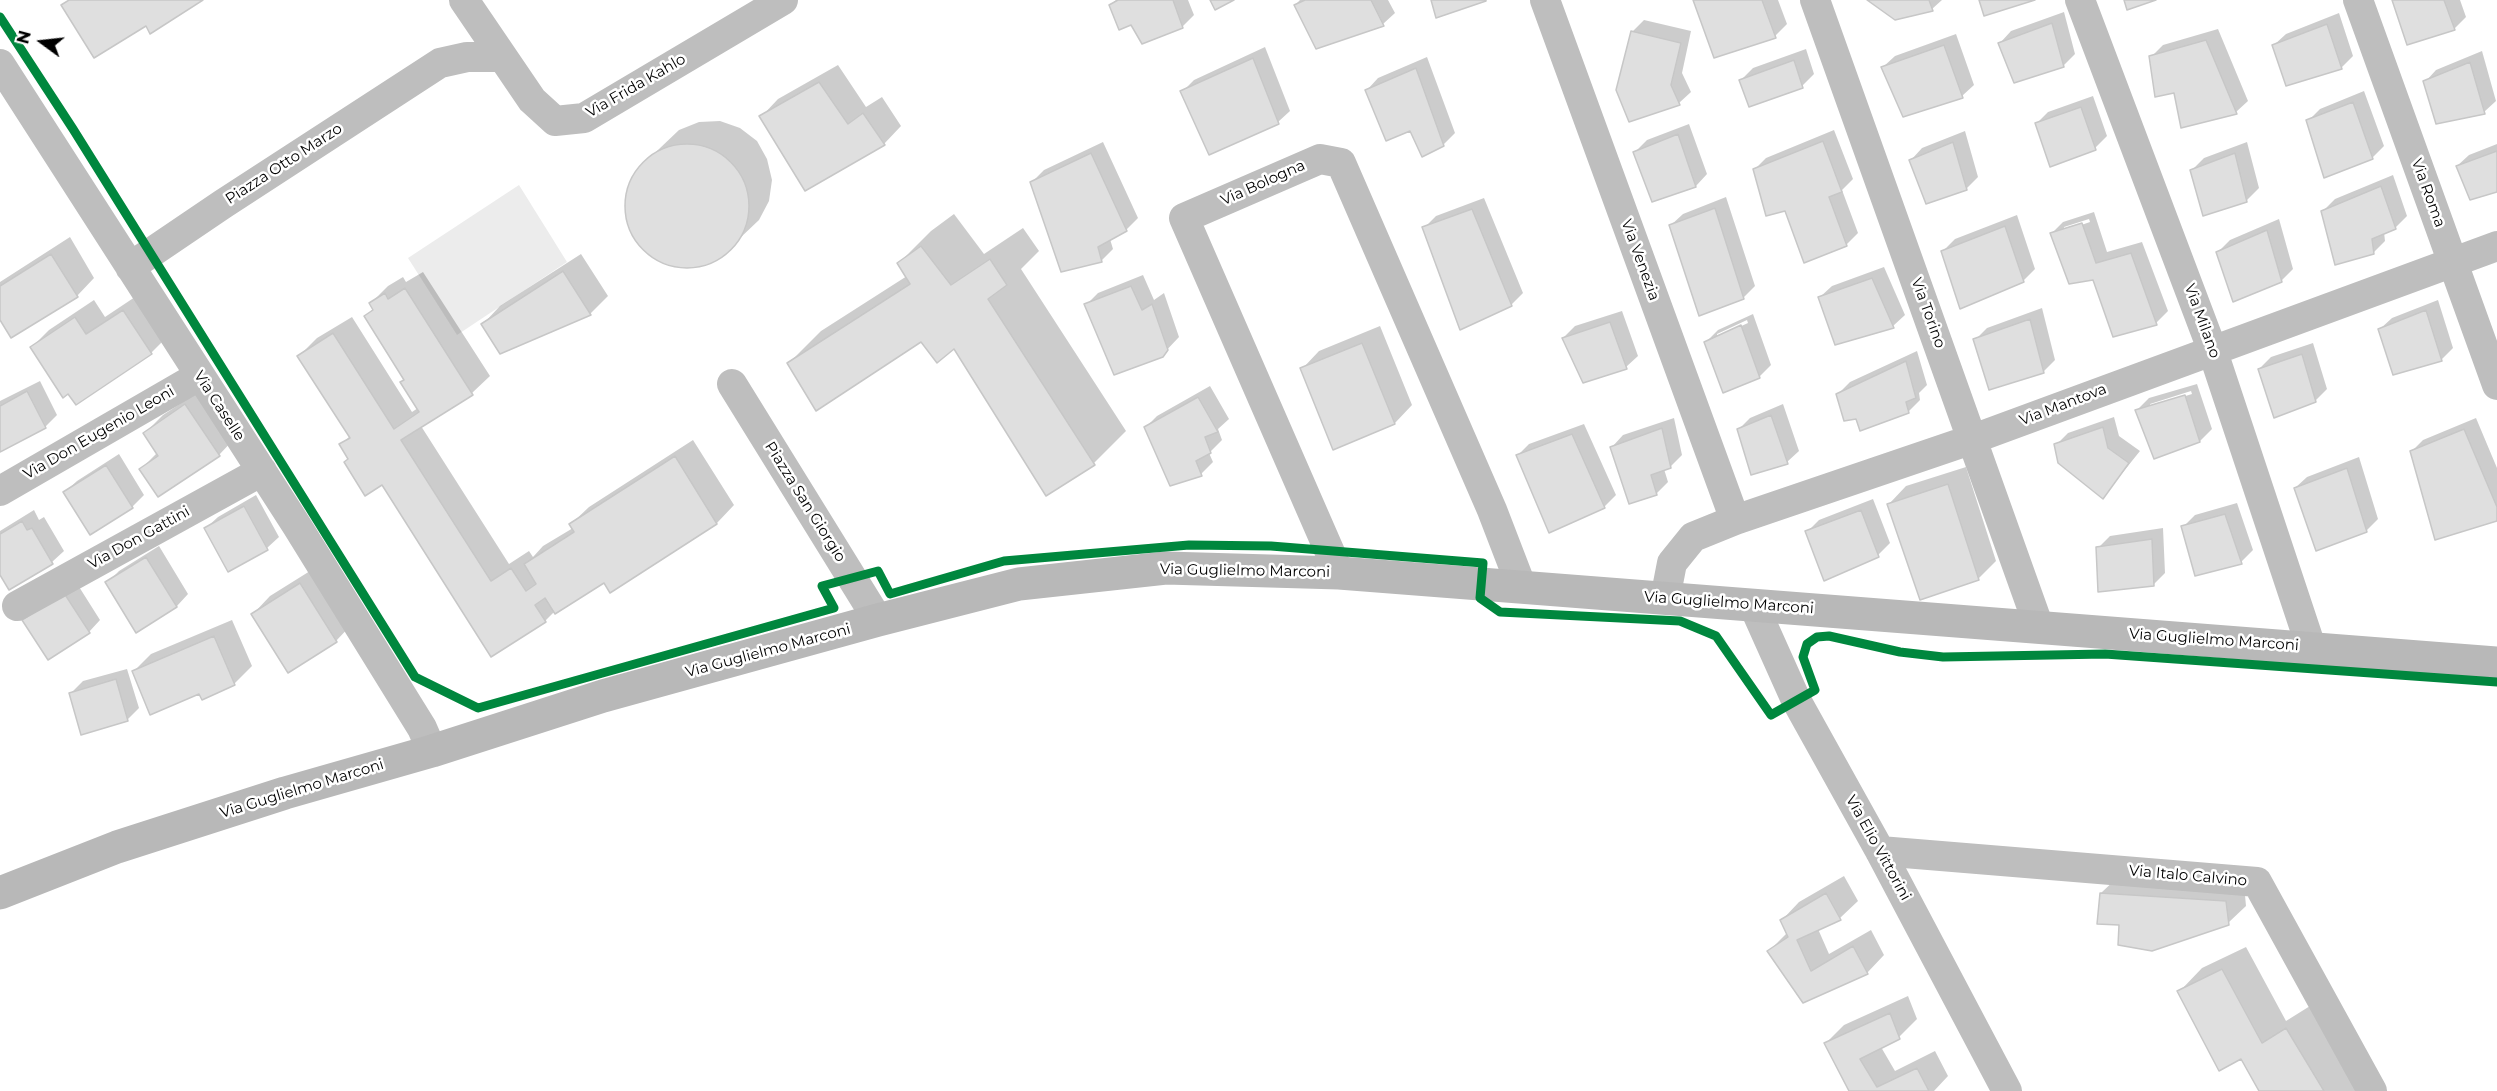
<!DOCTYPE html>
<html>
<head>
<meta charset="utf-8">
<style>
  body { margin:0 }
  #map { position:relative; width:2497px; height:1091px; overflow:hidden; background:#fff; font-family:Montserrat,sans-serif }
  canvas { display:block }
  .north { position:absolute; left:12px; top:12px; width:60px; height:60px; -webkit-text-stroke:4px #fff; paint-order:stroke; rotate:285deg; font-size:16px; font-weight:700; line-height:24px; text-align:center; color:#000 }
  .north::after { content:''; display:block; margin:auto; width:21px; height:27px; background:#000; clip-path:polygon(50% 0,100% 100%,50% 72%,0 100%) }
</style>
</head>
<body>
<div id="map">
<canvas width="2497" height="1091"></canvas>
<div class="north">N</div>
</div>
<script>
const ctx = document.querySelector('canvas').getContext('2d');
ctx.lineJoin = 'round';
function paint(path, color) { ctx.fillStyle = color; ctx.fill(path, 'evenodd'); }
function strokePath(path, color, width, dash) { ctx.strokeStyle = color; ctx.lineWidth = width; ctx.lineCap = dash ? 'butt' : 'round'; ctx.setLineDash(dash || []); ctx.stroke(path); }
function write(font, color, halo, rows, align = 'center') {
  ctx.font = font + ' Montserrat,sans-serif'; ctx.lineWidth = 5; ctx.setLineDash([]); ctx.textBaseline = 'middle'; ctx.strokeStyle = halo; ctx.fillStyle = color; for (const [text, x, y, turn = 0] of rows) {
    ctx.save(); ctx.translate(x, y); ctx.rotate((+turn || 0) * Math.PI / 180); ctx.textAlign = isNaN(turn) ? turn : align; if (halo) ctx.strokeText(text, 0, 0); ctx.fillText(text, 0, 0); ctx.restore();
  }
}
const green = new Path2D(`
  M519,185L567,262L457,335L408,258Z`);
const shadow = new Path2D(`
  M1116,0H1188L1194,15L1182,27L1131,23L1110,5Z
  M1300,0H1388L1395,13L1383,24L1295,5Z
  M1695,0H1778L1787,24L1775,36Z
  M1869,0H1942L1932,9Z
  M2393,0H2460L2466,17L2454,29Z
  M2064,12L2075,54L2064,65L2000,43L2011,31Z
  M2339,13L2353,56L2341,68L2274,45L2286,34Z
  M1644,20L1691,31L1682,73L1691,92L1679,103L1632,32Z
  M2218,29L2248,101L2236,112L2175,91L2151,57L2163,45Z
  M1956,34L1974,85L1962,96L1883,67L1895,56Z
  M1265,47L1290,111L1278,122L1182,92L1194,80Z
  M1806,49L1814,74L1802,86L1741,80L1753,68Z
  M2482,51L2496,101L2484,112L2425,82L2436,70Z
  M1427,57L1455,133L1443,145L1367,90L1378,78Z
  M838,65L866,107L882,97L901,126L884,144L761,117L778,99Z
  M2364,91L2384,146L2372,158L2308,121L2320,109Z
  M2093,96L2107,136L2095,148L2050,165L2036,124L2048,112Z
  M720,121L740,128L757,141L767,159L772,180L769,201L759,220L719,258L699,266L678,267L658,260L642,247L630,229L626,208L629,187L639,168L679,130L699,122Z
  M1689,124L1707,174L1696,186L1635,152L1647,140Z
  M1834,130L1853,179L1842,190L1858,233L1846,245L1786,209L1754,170L1766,158Z
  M1965,131L1978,177L1966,189L1911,160L1922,148Z
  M1103,142L1138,218L1126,230L1110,239L1113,249L1101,261L1032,182L1044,170Z
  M2247,142L2259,188L2247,200L2204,214L2192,170L2204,158Z
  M2497,144V190L2457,166L2469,155Z
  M2393,175L2407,216L2395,228L2384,232L2385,241L2373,253L2323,211L2335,199Z
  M1726,197L1755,286L1743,298L1671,225L1683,214Z
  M1484,198L1523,293L1511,305L1424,228L1436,216Z
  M2094,212L2107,252L2142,242L2168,311L2156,323L2114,335L2094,278L2051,234L2063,222ZM2089,219L2090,222L2064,231V227Z
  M954,214L984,254L1023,228L1039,251L1021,269L1126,431L1094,463L954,347L921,340L789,363L821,331L907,276L899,263L931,231Z
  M2017,215L2035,269L2023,281L1943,251L1955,239Z
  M2279,219L2293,269L2281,281L2218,252L2230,240Z
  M70,237L94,278L77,296L0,317V282Z
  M581,254L608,296L590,314L483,324L500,306Z
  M1884,267L1905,315L1893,326L1820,297L1832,286Z
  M423,272L490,376L472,393L421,426L509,564L529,551L533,557L543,546L573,528L571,524L589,507L693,440L734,505L717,523L610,591L604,581L555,611L545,621L491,655L382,483L350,458L341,445L350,436L299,356L317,338L352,317L412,412L418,408L405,379L365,316L374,308L371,303L388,286L403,277L406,282Z
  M1143,275L1154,300L1164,293L1179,337L1162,355L1086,305L1098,293Z
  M141,293L169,335L151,353L31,348L49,330L94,300L105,317Z
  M2438,300L2453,348L2441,360L2380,329L2392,318Z
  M2042,308L2055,360L2043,372L1975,340L1987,328Z
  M1622,311L1638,356L1626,367L1563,338L1575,326Z
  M1753,314L1771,365L1759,377L1706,342L1718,330ZM1747,320L1748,323L1717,337V334Z
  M1380,326L1412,405L1395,423L1302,369L1319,351Z
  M2313,343L2327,389L2315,401L2259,369L2271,357Z
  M1917,351L1927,385L1919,393L1920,400L1908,412L1857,417L1838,394L1850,382Z
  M40,381L57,415L45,427L0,450V401Z
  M2197,384L2212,429L2200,441L2155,457L2137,410L2149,398ZM2191,391L2192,394L2150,407V404Z
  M1210,386L1229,419L1218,429L1222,440L1209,453L1213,462L1201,474L1170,484L1145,428L1157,416Z
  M204,388L236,437L219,455L141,469L158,452L145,433L163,415Z
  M1783,404L1799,451L1787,462L1738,430L1750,418Z
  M2114,417L2119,436L2140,451L2103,497L2056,445L2068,433Z
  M1674,418L1682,455L1670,467L1664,469L1668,482L1656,494L1612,447L1623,435Z
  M2476,418L2497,468V520L2412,451L2423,440Z
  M1584,424L1616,495L1604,507L1518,455L1529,444Z
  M119,454L144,495L132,507L65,492L77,481Z
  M2359,457L2378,519L2366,531L2295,488L2307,477Z
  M1966,467L1996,561L1978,579L1889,504L1906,486Z
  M256,495L279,537L267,548L206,528L218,517Z
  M1873,499L1890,543L1878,555L1807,532L1819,520Z
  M2237,503L2253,550L2241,562L2183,527L2195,515Z
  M34,510L39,520L44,517L64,551L52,562L0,572V531Z
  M2163,528L2165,573L2153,585L2098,548L2110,536Z
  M159,546L188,594L177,606L136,630L107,583L119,571Z
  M318,566L353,623L336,641L253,614L270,596Z
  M76,582L100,620L89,632L24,620Z
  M232,620L252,666L234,684L200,692L133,672L151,654Z
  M127,669L139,708L127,720L71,693L83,681Z
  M1844,876L1858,901L1840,918L1818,929L1829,954L1871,930L1884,955L1867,973L1804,1001L1769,951L1787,933L1782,920L1799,902Z
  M2119,876L2244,884L2246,906L2228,923L2120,924L2101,893Z
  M2246,947L2286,1021L2310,1006L2358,1091H2260L2242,1057L2179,992L2202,968Z
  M1908,996L1917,1019L1899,1037L1881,1047L1895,1071L1935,1051L1948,1076L1934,1091H1850L1826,1043L1844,1025Z`);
const building = new Path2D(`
  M69,0H203L150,34L146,26L94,58L61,5Z
  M1118,0H1173L1183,28L1142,44L1131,25L1119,30L1109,5Z
  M1210,0H1234L1215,10Z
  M1305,0H1371L1384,26L1316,49L1294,5Z
  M1431,0H1486V1L1436,18Z
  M1693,0H1762L1776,38L1714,58Z
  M1867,0H1929L1933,11L1895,20Z
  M1979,0H2035L1984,16Z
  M2124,0H2156L2127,10Z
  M2392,0H2444L2455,30L2407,45Z
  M2052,23L2064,67L2014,83L1998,43Z
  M2327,24L2342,69L2286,86L2272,45Z
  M1631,31L1681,43L1671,85L1680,105L1629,122L1616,90Z
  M2206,40L2237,114L2181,128L2174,93L2155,97L2149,56Z
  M1944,45L1963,98L1903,117L1881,67Z
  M1253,58L1279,124L1209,155L1180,91Z
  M1794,60L1803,88L1749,107L1739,80Z
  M2470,62L2485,114L2436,124L2423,81Z
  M1416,68L1444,146L1422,157L1410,131L1386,141L1365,90Z
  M819,82L848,124L863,113L885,145L805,191L759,116Z
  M2353,102L2373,159L2324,178L2306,120Z
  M2081,107L2096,150L2050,167L2035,123Z
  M1678,134L1696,187L1652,202L1633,152Z
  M1823,141L1842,192L1829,197L1847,246L1804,263L1785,211L1766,216L1753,169Z
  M1953,142L1967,190L1926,204L1909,160Z
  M625 206a62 62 0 1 1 124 0a62 62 0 1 1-124 0Z
  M2497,151V192L2470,200L2456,166Z
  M1091,153L1127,231L1098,247L1102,262L1061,272L1030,182Z
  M2235,153L2247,202L2203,216L2190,170Z
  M2381,186L2396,229L2372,239L2374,254L2335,265L2321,211Z
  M1715,208L1744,299L1699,316L1669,225Z
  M1472,209L1512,306L1460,330L1422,227Z
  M2082,223L2096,263L2131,253L2157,325L2113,337L2093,280L2069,284L2050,233Z
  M2005,226L2024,282L1960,309L1941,251Z
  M2267,230L2282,282L2233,302L2216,252Z
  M921,246L951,285L990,259L1007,285L988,299L1095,465L1046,496L954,349L937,363L921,342L816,411L787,363L910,284L897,263Z
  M51,254L78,297L11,338L0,320V286Z
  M563,271L591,315L500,354L481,324Z
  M1872,278L1894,328L1835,345L1818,297Z
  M1131,286L1142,310L1152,304L1168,350L1163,357L1114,375L1084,304Z
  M405,288L473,395L401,440L491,581L511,568L526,591L536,584L524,564L574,532L569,524L675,456L717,524L610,593L604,583L555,614L545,598L535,605L546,622L491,657L382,485L365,496L344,462L348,459L339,444L350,438L297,356L333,333L394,429L419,412L400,382L404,380L364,316L373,310L369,303L385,293L388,299Z
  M123,310L152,354L76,405L68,394L63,398L30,347L75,317L86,334Z
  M2426,310L2442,361L2393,375L2378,329Z
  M2030,319L2044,373L1989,390L1973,339Z
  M1610,322L1627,369L1583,383L1562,338Z
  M1741,325L1760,378L1723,393L1704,342Z
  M1362,343L1395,424L1333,450L1300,368Z
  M2302,354L2316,402L2274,418L2258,369Z
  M1906,361L1916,398L1906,402L1909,413L1860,431L1856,419L1844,421L1836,394Z
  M27,391L46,428L0,452V406Z
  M2185,395L2200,442L2154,459L2135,410Z
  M1198,397L1218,432L1205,437L1211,453L1196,461L1202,476L1170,486L1144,427Z
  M185,404L220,456L158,497L139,469L158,456L143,433Z
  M1771,415L1788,464L1751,475L1737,429Z
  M2103,427L2108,448L2129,463L2103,499L2058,463L2054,444Z
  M1662,428L1671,468L1651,475L1657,495L1629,504L1610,447Z
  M2464,429L2497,507V521L2435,540L2410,451Z
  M1572,434L1605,508L1549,533L1516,455Z
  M106,465L133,508L90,535L63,492Z
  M2347,468L2367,532L2316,551L2294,488Z
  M1948,484L1979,580L1920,600L1887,504Z
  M244,506L268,550L228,572L204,528Z
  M1861,510L1879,557L1824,581L1805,531Z
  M2225,514L2242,564L2195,576L2181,526Z
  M22,521L27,530L32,528L53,564L9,590L0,575V534Z
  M2152,539L2154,586L2098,592L2096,547Z
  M146,557L177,607L136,633L105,582Z
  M300,583L337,642L288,673L251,614Z
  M64,593L90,633L48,660L22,620Z
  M214,636L235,685L202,700L199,694L150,715L132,671Z
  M116,679L128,721L81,735L69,693Z
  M1826,893L1841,920L1797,940L1811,971L1853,946L1868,974L1803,1003L1767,951L1788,937L1780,920Z
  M2100,893L2226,901L2229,925L2152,951L2118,945L2119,925L2097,924Z
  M2222,969L2262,1043L2286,1028L2324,1091H2259L2241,1059L2219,1071L2177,991Z
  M1890,1013L1900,1039L1860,1059L1877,1087L1917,1068L1929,1091H1849L1824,1043Z`);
const minor = new Path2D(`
  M464,0L532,100L555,121L584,118L783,0
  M1545,0L1735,520
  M1815,0L2039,627
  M2080,0L2212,349L2311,647
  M2358,0L2497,385
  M0,64L297,526L422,728L432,751
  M130,267L223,204L440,63L467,57H501
  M732,384L878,620
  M0,491L199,376
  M1339,573L1184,218L1320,159L1341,163L1492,510L1522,588
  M1665,599L1672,563L1693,537L1735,520L1973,439L2497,246
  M1753,604L1796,700L1880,851L2007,1091
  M17,606L262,471
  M1880,851L2257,882L2372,1091`);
const secondary = new Path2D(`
  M0,893L117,847L285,793L432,751L603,696L878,620L1019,584L1166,568L1339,573L2497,663`);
const cycleway = new Path2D(`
  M0,17L73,129L415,677L478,708L834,608L822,586L878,571L890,594L1004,561L1189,545L1271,546L1483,563L1480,598L1500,612L1680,621L1716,636L1771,715L1815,690L1803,657L1807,644L1817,637L1829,636L1900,652L1943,657L2105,654L2497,682`);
const streetNames = [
  ["Via Frida Kahlo",636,86,-30],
  ["Piazza Otto Marzo",284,164,-33],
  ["Via Bologna",1263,183,-24],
  ["Via Roma",2428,193,70],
  ["Via Venezia",1640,260,70],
  ["Via Torino",1928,313,70],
  ["Via Milano",2202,321,70],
  ["Via Mantova",2063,405,-21],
  ["Via Caselle",219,406,57],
  ["Via Don Eugenio Leoni",99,433,-30],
  ["Piazza San Giorgio",805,502,58],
  ["Via Don Gattini",139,538,-29],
  ["Via Guglielmo Marconi",1245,571,1],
  ["Via Guglielmo Marconi",1729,603,4],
  ["Via Guglielmo Marconi",2214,640,4],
  ["Via Guglielmo Marconi",768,651,-15],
  ["Via Guglielmo Marconi",302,789,-17],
  ["Via Elio Vittorini",1878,848,61],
  ["Via Italo Calvino",2188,876,5]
];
paint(green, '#ececec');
paint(shadow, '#0003');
paint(building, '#dfdfdf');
strokePath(building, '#c7c7c7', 1.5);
strokePath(minor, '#bebebe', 30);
strokePath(secondary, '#b8b8b8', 33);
strokePath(cycleway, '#00873e', 9);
write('15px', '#000', '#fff', streetNames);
</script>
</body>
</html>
